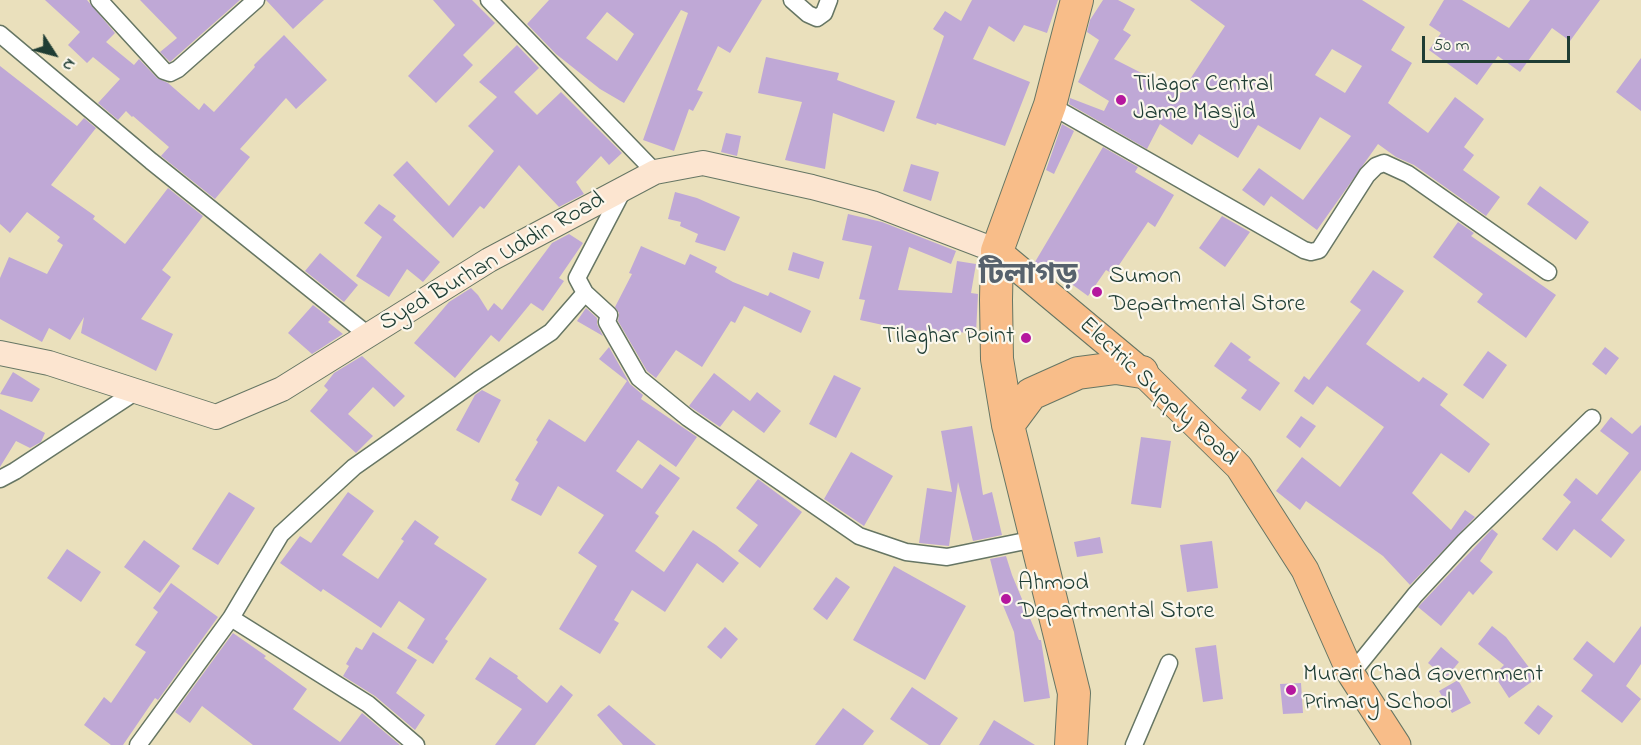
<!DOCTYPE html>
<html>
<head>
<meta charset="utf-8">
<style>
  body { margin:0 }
  #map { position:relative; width:1641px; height:745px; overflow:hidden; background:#eae0bc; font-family:"Indie Flower",sans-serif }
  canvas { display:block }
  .north { position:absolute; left:24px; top:24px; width:60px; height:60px; -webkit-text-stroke:4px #fbf7ec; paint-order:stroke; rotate:126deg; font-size:16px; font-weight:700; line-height:24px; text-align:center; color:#1f3d34 }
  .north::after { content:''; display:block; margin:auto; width:21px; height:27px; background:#1f3d34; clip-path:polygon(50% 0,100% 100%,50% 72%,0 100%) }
  .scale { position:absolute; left:1422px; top:36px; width:148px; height:27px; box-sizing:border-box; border:3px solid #1f3d34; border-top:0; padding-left:8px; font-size:18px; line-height:21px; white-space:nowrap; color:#1f3d34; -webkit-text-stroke:4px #fbf7ec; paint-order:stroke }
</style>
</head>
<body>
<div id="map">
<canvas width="1641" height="745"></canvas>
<div class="north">N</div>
<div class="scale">50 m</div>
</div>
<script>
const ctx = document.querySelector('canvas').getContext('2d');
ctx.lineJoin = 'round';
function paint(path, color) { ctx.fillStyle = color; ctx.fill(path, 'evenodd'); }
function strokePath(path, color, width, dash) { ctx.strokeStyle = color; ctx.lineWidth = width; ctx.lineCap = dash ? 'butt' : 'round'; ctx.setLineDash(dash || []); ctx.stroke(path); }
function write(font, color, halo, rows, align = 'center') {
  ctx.font = font + ' "Indie Flower","Noto Sans Bengali",sans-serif'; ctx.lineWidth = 4.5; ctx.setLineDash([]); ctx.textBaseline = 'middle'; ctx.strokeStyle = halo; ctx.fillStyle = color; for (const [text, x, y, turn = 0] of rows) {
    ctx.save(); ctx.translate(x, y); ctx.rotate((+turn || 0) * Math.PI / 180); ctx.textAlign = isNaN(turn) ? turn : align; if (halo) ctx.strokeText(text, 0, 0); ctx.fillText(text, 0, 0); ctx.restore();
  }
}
const building = new Path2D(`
  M45,0H87L115,33L106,42L134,65L139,59L157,78L168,83L199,110L204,103L214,112L255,67L254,65L284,35L327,80L296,109L286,98L240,149L250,157L215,199L161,156L169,147L133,116L132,117L126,111L118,120L98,103L120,79L93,57L87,63L68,45L80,32Z
  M140,0H240L170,62L160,52L177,38Z
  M266,0H324L293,29Z
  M433,0H472L495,23L463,55L473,65L436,103L408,76L455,25Z
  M549,0H762L730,53L718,46L697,90L703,92L693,111L689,109L674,151L643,140L688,13L681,10L624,103L600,89L556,54L527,24ZM607,12L634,34L617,61L586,38Z
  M972,0H1058L1047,33L1024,25L1014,42L989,26L973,59L1030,82L1005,146L937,123L936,125L916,118L944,36L933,29L945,11L961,21Z
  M1103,0H1118L1135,9L1123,30L1131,35L1114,59L1181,93L1225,26L1190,0H1362L1405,27L1391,50L1412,63L1388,103L1428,133L1455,97L1484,119L1464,147L1474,155L1463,170L1500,197L1486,216L1414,165L1396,157L1378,144L1317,230L1271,196L1264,206L1242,190L1259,168L1303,200L1351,136L1320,117L1300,150L1258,125L1238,158L1199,134L1192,145L1160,124L1147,149L1069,104L1070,98L1104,111L1109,101L1078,82L1099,40L1087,32L1090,20ZM1332,49L1362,66L1345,93L1315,75Z
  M1444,0H1462L1509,28L1530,0H1600L1570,41L1552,28L1520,72L1498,56L1477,85L1429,50L1441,33L1429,25Z
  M517,45L539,68L514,92L537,115L561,92L622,153L609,165L601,156L576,182L584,194L559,207L519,165L484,209L480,206L453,238L393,175L407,161L449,206L494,151L468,126L497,97L479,82Z
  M766,57L839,73L837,80L895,101L884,132L833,113L825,169L785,160L802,102L758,93Z
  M1641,58V111L1616,92Z
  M0,66L77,126L84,118L96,128L51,185L95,216L93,219L125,244L168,188L203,216L162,270L171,277L141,319L173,334L156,371L81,333L84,317L70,340L49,328L42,342L0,319V278L9,257L47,274L63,245L57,241L60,237L27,212L10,233L0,224Z
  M1062,124L1074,131L1054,174L1046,170Z
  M726,133L741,136L737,156L721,152Z
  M1103,147L1138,167L1135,172L1174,195L1155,227L1148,222L1113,274L1106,270L1088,296L1055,272L1052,275L1035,262Z
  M911,164L939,172L931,201L903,191Z
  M1540,186L1589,222L1576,240L1527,204Z
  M675,192L697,198L740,217L725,251L695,242L698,234L680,226L681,222L668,219Z
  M379,204L396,216L393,220L440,262L423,282L407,269L389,297L356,276L382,237L364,223Z
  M848,214L882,222L956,251L951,264L909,247L898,290L952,293L957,261L976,264L971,293L978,294L976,333L906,330L860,320L865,300L859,299L872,246L842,240Z
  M1222,216L1250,232L1225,267L1199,248Z
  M1458,222L1474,233L1471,236L1556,295L1526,338L1477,302L1483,294L1433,257Z
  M569,234L583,243L559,278L564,281L543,311L531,303L499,342L491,335L455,378L414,343L449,302L471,288L478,295L488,311L494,303L502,310L552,243Z
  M641,246L685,265L690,254L717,267L715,272L733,282L768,296L770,292L811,311L801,333L744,306L735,323L731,321L702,367L676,350L656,378L647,371L618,321L619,313L615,307L632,274L629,273Z
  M793,252L824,262L819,279L788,270Z
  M320,253L358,285L344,302L305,271Z
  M1373,270L1404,291L1366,344L1419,382L1423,377L1448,394L1440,405L1490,444L1469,473L1441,453L1412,493L1451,530L1465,510L1475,517L1410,585L1383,556L1306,501L1300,510L1276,491L1302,457L1340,487L1384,427L1327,386L1313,405L1294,391L1304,376L1309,380L1361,310L1350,302Z
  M313,305L331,319L328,322L343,334L312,354L288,333Z
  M586,308L597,318V324L603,336L577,321Z
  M1231,342L1251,357L1248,360L1280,383L1260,411L1241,398L1247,390L1214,366Z
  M609,347L630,384L643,395L641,399L697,437L676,467L638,440L616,471L642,489L660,464L680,478L655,513L659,516L635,551L664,572L693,530L716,545L739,563L723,583L697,563L665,612L632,590L614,620L619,623L600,654L559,629L597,566L578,553L604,515L558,486L541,516L511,500L519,483L515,480L538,442L536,440L549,419L585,442L627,381L599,359Z
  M1605,347L1619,358L1606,375L1592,364Z
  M1488,351L1507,365L1483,399L1463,385Z
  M362,356L405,396L394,407L373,387L348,414L373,436L356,453L310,411L328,390L324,386L334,373Z
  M13,372L40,389L32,402L0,394Z
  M714,373L750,401L757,392L781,411L764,433L733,410L720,427L689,406Z
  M834,375L861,388L836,438L809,424Z
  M482,390L501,400L479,443L456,430L475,395Z
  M0,409L45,433L41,442L30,448L16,441L0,467Z
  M1301,416L1316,426L1300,448L1286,437Z
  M1611,417L1632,434L1641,425V470L1601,520L1625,540L1611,558L1574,529L1557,551L1542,539L1571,502L1563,495L1576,478L1597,495L1629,453L1600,431Z
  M972,426L983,495L992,492L1002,535L973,541L958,482L949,546L919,543L927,488L952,492L941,431Z
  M1141,437L1171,441L1161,508L1131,504Z
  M851,452L893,476L864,526L824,499Z
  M758,479L802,512L760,568L738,551L758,525L736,508Z
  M229,492L255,508L218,565L192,549Z
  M348,492L374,511L342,555L378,579L404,541L401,539L415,520L439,537L434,544L487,579L445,639L448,641L433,664L407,648L425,619L399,601L381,628L323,589L321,592L280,563L300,536L311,543Z
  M1492,529L1498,534L1480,561L1493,572L1473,595L1469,591L1441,626L1418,607Z
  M1100,537L1103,553L1077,557L1074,542Z
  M144,540L180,566L160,593L124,567Z
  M1212,541L1218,588L1187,592L1180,545Z
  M67,549L101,572L81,602L47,578Z
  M1006,556L1012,575L1039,640H1041L1050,698L1024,702L1014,632L1000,598L990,559Z
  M894,566L966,606L925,680L853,640Z
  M836,577L850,587L827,620L813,609Z
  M171,583L218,617L158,700L155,698L123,745H111L84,725L104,697L111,703L146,652L135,645L158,612L153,608Z
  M1492,626L1506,637L1537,678L1509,698L1494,675L1504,665L1478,644Z
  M1641,626V664L1626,686L1641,699L1622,723L1581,691L1593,675L1573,659L1587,641L1614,663Z
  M725,627L738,639L721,659L707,647Z
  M373,632L417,660L396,693L425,715L415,730L375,696L343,676L349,666L346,664L356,647L362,650Z
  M233,633L266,656L264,658L307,689L293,709L340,742L362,713L400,745H253L202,706L190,723L175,712Z
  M1216,645L1223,699L1203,702L1195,648Z
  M1441,647L1459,662L1446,678L1428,663Z
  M490,657L518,676L517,678L547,703L561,685L573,695L535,745H495L522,709L475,679Z
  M1458,680L1471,703L1452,713L1439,691Z
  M1301,683L1303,713L1283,714L1280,684Z
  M912,687L958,718L940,745H929L890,719Z
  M609,705L656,745H623L597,715Z
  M1538,705L1553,716L1539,735L1524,723Z
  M843,708L874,731L863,745H815Z
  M994,720L1035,745H979Z`);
const street = new Path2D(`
  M99,0L164,71L170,73L178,69L256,0
  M489,0L655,172
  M792,0L808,14L817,18L824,13L829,0
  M0,34L151,161L368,335
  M1050,105L1304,250L1311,252L1319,250L1367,175L1376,166L1384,163L1408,174L1548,272
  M585,293L609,315L607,322L639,378L688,418L859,536L906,552L947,557L1035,539
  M0,479L15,471L135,392
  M231,618L368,704L416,745
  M1351,674L1415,595L1465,541L1592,418
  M138,745L231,618L281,534L354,467L478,380L551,332L585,293L577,278L623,190
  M1134,745L1169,663`);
const secondary = new Path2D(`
  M0,353L49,363L216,417L282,389L489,260L655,172L703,163L812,187L872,203L997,251`);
const primary = new Path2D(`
  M997,251L1142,372L1239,467L1305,570L1351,674L1397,745`);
const highway = new Path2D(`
  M1008,425L1031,394L1078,373L1116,368L1142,372
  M1071,745L1074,693L1008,425L997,359L996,300L997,251L1050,105L1077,0`);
const markers = [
  [1121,100,6,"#b5179e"],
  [1097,292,6,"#b5179e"],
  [1026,338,6,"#b5179e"],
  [1006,599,6,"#b5179e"],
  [1291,690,6,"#b5179e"]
];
const poiNames = [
  ["Tilagor Central",1133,86],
  ["Jame Masjid",1133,114],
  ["Sumon",1109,278],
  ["Departmental Store",1109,306],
  ["Tilaghar Point",1014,338,"right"],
  ["Ahmod",1018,585],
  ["Departmental Store",1018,613],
  ["Murari Chad Government",1303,676],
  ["Primary School",1303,704]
];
const streetNames = [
  ["Syed Burhan Uddin Road",493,263,-30],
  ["Electric Supply Road",1157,393,43]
];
const districtNames = [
  ["টিলাগড়",1028,278]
];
paint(building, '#bfa8d6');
strokePath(street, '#667664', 19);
strokePath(secondary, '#667664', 26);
strokePath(primary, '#667664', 29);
strokePath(highway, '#667664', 34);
strokePath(street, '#fff', 16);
strokePath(secondary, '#fce5d0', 24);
strokePath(primary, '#f8bd89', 27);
strokePath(highway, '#f8bd89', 32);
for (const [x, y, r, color] of markers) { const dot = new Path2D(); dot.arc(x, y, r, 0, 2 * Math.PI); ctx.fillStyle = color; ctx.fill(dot); strokePath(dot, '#fbf7ec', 2); }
write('24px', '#1f3d34', '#fbf7ec', poiNames, 'left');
write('24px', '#1f3d34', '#fbf7ec', streetNames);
write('bold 30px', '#57626d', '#fbf7ec', districtNames);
</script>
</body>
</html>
